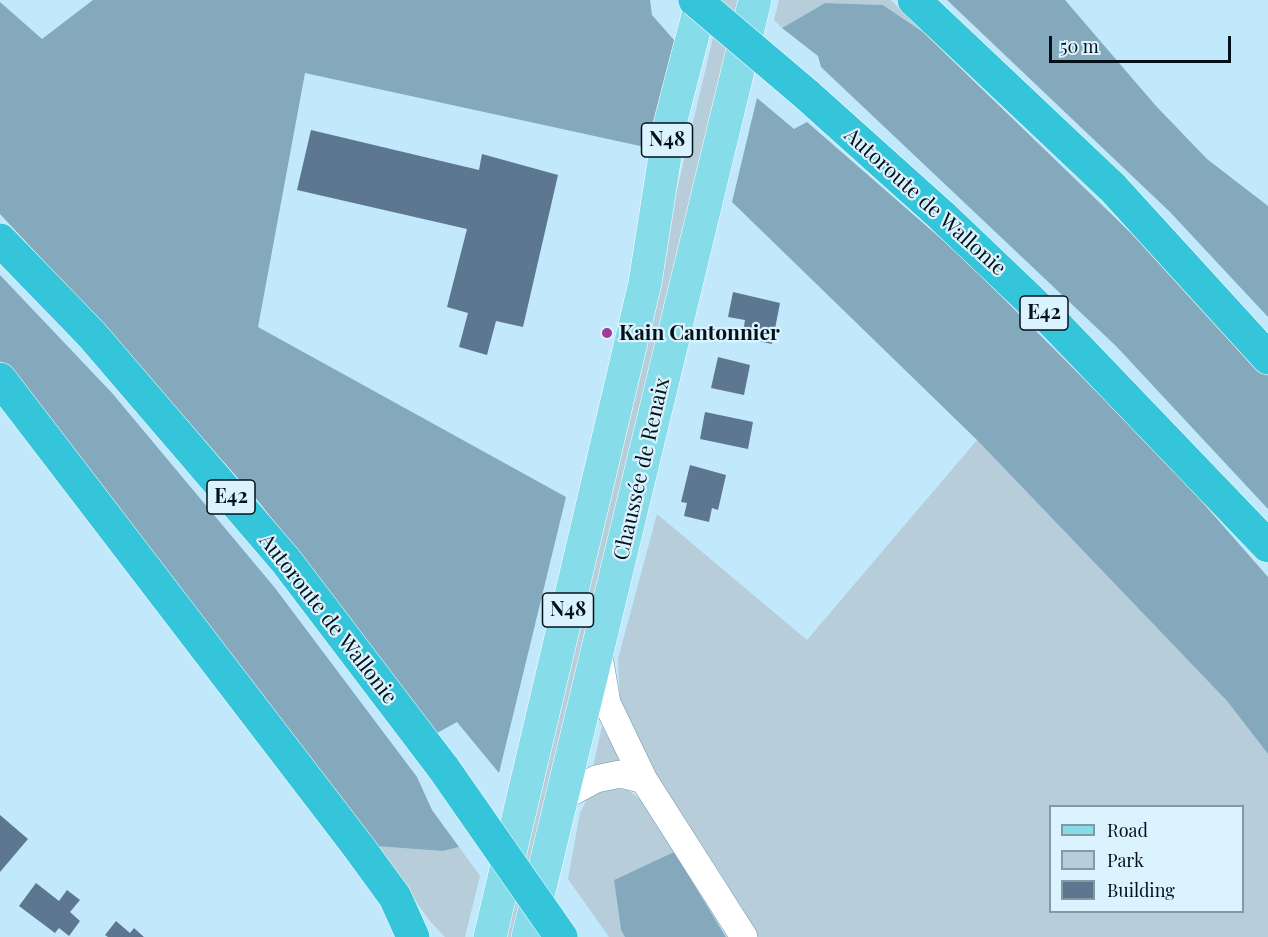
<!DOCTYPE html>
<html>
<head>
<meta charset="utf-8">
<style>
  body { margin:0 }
  #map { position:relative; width:1268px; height:937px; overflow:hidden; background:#c1e8fb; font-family:"Playfair Display",serif }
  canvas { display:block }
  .legend { position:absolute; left:1049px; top:805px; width:195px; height:108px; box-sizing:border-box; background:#dbf3fe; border:2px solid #8599a2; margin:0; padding:8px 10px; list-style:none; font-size:18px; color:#041118 }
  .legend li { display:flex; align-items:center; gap:12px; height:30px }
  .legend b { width:30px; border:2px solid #8599a2 }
  .scale { position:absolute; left:1049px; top:36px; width:182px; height:27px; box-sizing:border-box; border:3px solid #041118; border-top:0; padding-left:8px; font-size:18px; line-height:21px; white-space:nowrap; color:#041118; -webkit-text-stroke:4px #dbf3fe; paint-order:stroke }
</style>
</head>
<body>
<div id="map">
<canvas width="1268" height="937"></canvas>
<ul class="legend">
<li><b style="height:8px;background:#86dce9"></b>Road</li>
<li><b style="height:16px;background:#b7ceda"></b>Park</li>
<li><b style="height:16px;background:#5e7790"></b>Building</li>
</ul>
<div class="scale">50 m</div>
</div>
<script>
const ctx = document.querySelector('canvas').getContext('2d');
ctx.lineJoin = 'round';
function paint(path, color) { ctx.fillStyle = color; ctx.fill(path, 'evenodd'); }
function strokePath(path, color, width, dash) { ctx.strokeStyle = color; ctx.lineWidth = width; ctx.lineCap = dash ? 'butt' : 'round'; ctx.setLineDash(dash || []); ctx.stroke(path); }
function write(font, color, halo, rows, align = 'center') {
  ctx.font = font + ' "Playfair Display",serif'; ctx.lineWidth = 4.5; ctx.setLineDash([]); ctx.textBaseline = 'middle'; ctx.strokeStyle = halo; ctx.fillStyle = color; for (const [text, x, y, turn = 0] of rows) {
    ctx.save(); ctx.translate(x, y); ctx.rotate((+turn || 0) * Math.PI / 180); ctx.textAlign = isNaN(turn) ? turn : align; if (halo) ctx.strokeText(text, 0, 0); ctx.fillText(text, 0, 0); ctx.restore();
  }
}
const green = new Path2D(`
  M722,0H747L521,937H500Z
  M779,0H891L923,32L883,5L825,3L782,28L774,20Z
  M977,440L1227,701L1268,754V937H758L721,874L646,760L620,704L618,659L657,514L807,640ZM1050,806H1242V912H1050Z
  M602,726L622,763L593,767Z
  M606,788L628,790L645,803L674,852L614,880L621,930L625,937H609L568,879L580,813L588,797Z
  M374,846L443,851L459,847L480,876L465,937H445L430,921Z`);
const forest = new Path2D(`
  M93,0H650L652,15L681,48L654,149L305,73L258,327L566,497L499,773L457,722L437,733L259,502L93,314L0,214V2L42,39Z
  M947,0H1065L1156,106L1207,159L1268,206V317L1170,212Z
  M825,3L883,5L923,32L1192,292L1268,376V509L1116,346L821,67L818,56L782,28Z
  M757,98L794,129L807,122L961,256L1168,463L1268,577V754L1227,701L977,440L732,202Z
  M0,275L112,393L275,588L417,777L432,810L459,847L443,851L374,846L0,361Z
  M674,852L726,937H625L621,930L614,880Z`);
const building = new Path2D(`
  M311,130L479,170L482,154L558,175L523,327L496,321L487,355L459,347L468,313L447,307L467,229L297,190Z
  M733,292L780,303L772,344L742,338L745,320L728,317Z
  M718,357L750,365L744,395L711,388Z
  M705,412L753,422L748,449L700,439Z
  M690,465L726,475L718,510L712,508L709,522L684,516L687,503L681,502Z
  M0,815L28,839L0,872Z
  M36,883L59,901L67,890L80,900L70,912L80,921L69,936L59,928L55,933L19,906Z
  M116,921L130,933L134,928L144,937H108L105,935Z`);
const minor = new Path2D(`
  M644,780L744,937
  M561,798L596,779L620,774L644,780L607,703L599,656`);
const major = new Path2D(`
  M490,937L645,283L670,124L702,0
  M528,937L755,0`);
const highway = new Path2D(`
  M914,0L1113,188L1268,358
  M806,94L942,216L1052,321L1268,546
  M0,240L92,335L286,561L444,769
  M0,379L357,845L395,897L413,937`);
const highwayBridge = new Path2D(`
  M695,0L806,94
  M444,769L561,937`);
const markers = [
  [607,333,6,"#9e3aa0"]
];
const shields = [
  [667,140,51],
  [1044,313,48],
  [231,497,48],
  [568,610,51]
];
const shieldNames = [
  ["N48",667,140],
  ["E42",1044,313],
  ["E42",231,497],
  ["N48",568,610]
];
const streetNames = [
  ["Autoroute de Wallonie",925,202,42],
  ["Chaussée de Renaix",642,469,-77],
  ["Autoroute de Wallonie",328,619,52]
];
const poiNames = [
  ["Kain Cantonnier",619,333]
];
paint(green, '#b7ceda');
paint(forest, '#84a9bc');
paint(building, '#5e7790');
strokePath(minor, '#6f93a5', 28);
strokePath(major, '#fff', 34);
strokePath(highway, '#fff', 34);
strokePath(minor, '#fff', 27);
strokePath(major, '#86dce9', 33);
strokePath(highway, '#35c5da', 33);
strokePath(highwayBridge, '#fff', 34, []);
strokePath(highwayBridge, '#35c5da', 33);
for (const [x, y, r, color] of markers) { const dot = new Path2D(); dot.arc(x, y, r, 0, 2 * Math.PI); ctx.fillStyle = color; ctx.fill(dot); strokePath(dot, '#dbf3fe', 2); }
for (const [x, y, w] of shields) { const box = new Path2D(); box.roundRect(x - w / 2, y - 17, w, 34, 4.5); ctx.fillStyle = '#dbf3fe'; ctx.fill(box); strokePath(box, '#041118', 1.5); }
write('bold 20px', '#041118', null, shieldNames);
write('21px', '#041118', '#dbf3fe', streetNames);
write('bold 21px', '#041118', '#dbf3fe', poiNames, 'left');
</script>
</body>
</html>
